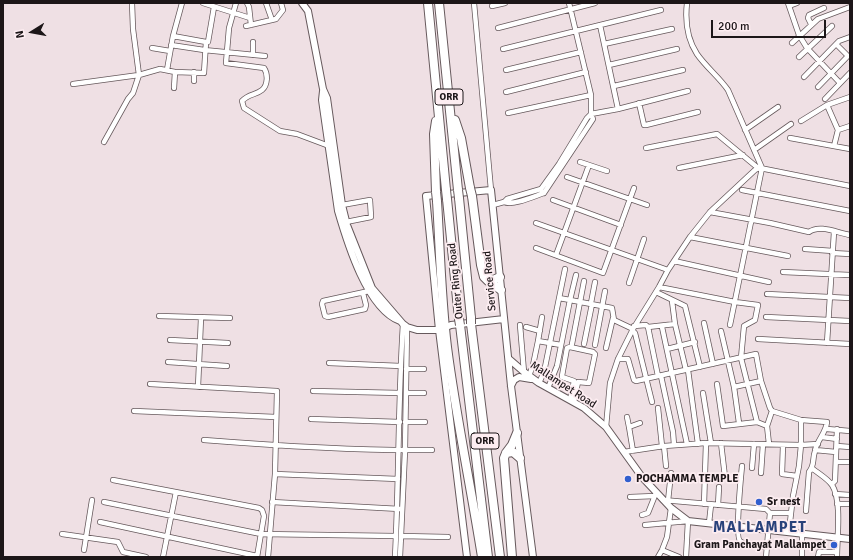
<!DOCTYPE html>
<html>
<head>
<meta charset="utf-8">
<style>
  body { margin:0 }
  #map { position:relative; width:853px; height:560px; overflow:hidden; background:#efe0e4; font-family:Signika,sans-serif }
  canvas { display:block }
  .frame { position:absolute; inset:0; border:4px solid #1c1618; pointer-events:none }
  .north { position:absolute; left:12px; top:12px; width:40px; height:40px; -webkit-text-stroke:3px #fdedf1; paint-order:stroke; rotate:259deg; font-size:11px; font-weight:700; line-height:16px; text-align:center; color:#1c1618 }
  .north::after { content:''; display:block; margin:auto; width:14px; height:18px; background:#1c1618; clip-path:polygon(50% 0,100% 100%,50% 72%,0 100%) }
  .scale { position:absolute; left:711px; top:20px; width:115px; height:18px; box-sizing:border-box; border:2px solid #1c1618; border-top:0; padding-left:5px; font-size:12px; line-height:14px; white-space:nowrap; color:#1c1618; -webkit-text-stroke:3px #fdedf1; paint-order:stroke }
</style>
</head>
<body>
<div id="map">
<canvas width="853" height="560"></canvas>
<div class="frame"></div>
<div class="north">N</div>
<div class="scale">200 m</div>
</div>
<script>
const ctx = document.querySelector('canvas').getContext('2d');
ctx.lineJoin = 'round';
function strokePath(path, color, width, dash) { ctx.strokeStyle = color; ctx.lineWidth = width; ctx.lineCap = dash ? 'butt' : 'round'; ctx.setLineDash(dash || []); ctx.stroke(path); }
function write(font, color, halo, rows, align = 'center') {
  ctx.font = font + ' Signika,sans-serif'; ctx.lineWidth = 3.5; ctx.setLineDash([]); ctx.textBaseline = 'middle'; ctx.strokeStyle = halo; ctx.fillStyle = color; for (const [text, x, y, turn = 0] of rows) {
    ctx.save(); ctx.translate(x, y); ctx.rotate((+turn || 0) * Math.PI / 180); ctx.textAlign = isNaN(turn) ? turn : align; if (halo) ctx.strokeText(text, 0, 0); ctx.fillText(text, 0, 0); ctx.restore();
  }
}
const minor = new Path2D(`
  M203,3L250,18
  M236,3L229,28L226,63L264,68C268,74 268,85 262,90C256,95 248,94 242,101L244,108L280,131L297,134L329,146
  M247,3L249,7L251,25
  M266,3L272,20
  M474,3L491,190
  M687,3C685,21 687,39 697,54C706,67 719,77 728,90L762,168L730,325
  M788,3L799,35L807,48L840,83
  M492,6L505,3
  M789,6L797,3
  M811,24L808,18L809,15L824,8
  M600,25L618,109
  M246,26L276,19L283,10L281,3
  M498,28L595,3
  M173,36L206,42
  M253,42V55
  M792,43L818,19L850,7
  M604,44L672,29
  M171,45L204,50L265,56
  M152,48L170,51
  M503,49L661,10
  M799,57L832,26
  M609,65L677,49
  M167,70L173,36L182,3
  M506,70L581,52
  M194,72V81
  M804,77L839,41L850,37
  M73,84L139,75L133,29L132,3
  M614,86L683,70
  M818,87L847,57V55L836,44
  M174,88L175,72
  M506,92L586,72
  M825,99L850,73
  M639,103L644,125H646L698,112
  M827,105L838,130L834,146
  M508,113L591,95
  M801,121L827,105L850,97
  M745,130L778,107
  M838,130L850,126
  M790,138L850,149
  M104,142L128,99L133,93L139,75L160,69L175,72L204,73L206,42H208L214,7
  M646,148L717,134L758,168
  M754,150L791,124
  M580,162L607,171
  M679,168L743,155
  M567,177L647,205
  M742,190L850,211
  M544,193L593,119L591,114V95L569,3
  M553,200L621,225
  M504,202C513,206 535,196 544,193L543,192
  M342,205L370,200L371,217L346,222
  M493,205L504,202L507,199L541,189L559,164L587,118L591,114L618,109L688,91
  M710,212L770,223L809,232C820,224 837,233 850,235
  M536,223L668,270
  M690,237L788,256
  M536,248L603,273L634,188
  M805,249L833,251
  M832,253L850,254
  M556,255L589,165
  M674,261L769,282
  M783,272L850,275
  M576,275L570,300L612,308L614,320L633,329
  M629,283L644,239
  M659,287L735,302L758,305L755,320L744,326L741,358L757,422L767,426
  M656,292L685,306L700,367
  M363,293L366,305L365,309L328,317L325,316L322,304L323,301L369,291
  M767,294L850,298
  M672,301L675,324L686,370
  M591,303L595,282
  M159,316L230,318
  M766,317L850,321
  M704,323L713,364
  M520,325L524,372
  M634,326L646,325L648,327L675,324
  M526,327L540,331
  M648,327L658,376
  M662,327L687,444
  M632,330L635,333L652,402
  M721,331L734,387L739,423
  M758,339L850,344
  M170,340L228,343
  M538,341L542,317
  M827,343L834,232
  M572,344L584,281
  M584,344L592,304
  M595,345L605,291
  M606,348L613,318
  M667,349L695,342
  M618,359H628L634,380L636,381L756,354L761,381L770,408L772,411L801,420L827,422C826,433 817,440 815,451C812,460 815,465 809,472L806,511
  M168,362L227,366
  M329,363L401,366
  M406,369H424
  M688,370L698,444
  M529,376L533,365L538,341L561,345
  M661,376L673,432L674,445
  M539,383L544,372L565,269
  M150,384L277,391L275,474L268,557
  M717,384L723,426L757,422
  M198,387L201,318
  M734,387L761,381
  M548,388L557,366L570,300L559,298
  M313,391L400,393
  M406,393H424
  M703,393L711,443
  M570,400L574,381L562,377V376L567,348L570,347L593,352L595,354L589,383L578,382L574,402
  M658,408L662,446
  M134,411L276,417
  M627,417L629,427
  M311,419L400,422
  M801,420V445L818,444
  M405,422H425
  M606,427L610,383L618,359L633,329L659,287L668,270L690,237L710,212L755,170L760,168L850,186
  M827,429L850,431
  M822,437L837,439
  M204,440C280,446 356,451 432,450
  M721,443L725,477
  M769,444L767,426L772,411
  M783,445L782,474L797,476
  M664,446L666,466
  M837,446L850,447
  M815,450L836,452
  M633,451L629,427L640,423
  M624,452L664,446L706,443L801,445L799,466L793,496L789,531
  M836,462H850
  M742,466C741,476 735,537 740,541C745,547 760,546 767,547
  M752,468L754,444
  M813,469C818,473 828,479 832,485C842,500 837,538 837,557
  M761,473L763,444
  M275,474L398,479
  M113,480L259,508L262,510L264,516L257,557
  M832,484L835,481L837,429
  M835,494L850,495
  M630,497L655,496
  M663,500L766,509L770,513H791
  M668,501L671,473
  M104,502L261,534L396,536
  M272,502L400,509
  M704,504L706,443
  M837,504H850
  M718,505L719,487
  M642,515L648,513L656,493
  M100,522L257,556
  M709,523L711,505
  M645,525L688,521L686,557
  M62,534L118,542L123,552L146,557
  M402,536L448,537
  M84,550L92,500
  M662,550L679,557
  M163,557L176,492
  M395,557C399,480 398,402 403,324
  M400,557L405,451L407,327
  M658,557L662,550L667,537L671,508
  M766,557L770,513
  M802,557V533
  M818,557L819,552H837`);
const secondary = new Path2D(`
  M302,3L308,11L323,89L327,98L342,205L347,225L372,288L403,324L407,327L417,330H439L451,325L504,319
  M323,91L322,100L338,211C347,242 367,309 400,321
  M509,359L524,372L539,383L584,408L606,427L642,477L671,508L688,521L850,539
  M511,386L514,380L519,377L531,379
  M467,557L439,330L426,196L491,190L511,386L533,557`);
const motorway = new Path2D(`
  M428,3L446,190
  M439,3L458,190
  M455,120L461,138L470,188
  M436,192L434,134L436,121
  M472,196L481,265L484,277L488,281L501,290
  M459,198L471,318
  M447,199L459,319
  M437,201C440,249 441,298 447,347C456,417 471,487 482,557
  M485,277L493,280L500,277
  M471,324L500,557
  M460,325L488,557
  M506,453L513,452L520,458
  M512,557L504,458L506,453L512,445L517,433`);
const motorwayBridge = new Path2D(`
  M470,188L472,196
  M446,190L447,199
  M458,190L459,198
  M436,192L437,201
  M471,318V324
  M459,319L460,325`);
const markers = [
  [628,479,4,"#315fce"],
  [759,502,4,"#315fce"],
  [834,545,4,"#315fce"]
];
const shields = [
  [449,97,28],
  [485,441,28]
];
const shieldNames = [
  ["ORR",449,97],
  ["ORR",485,441]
];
const streetNames = [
  ["Outer Ring Road",456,281,-96],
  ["Service Road",490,281,-95],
  ["Mallampet Road",563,385,33]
];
const poiNames = [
  ["POCHAMMA TEMPLE",636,479],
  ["Sr nest",767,502],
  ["Gram Panchayat Mallampet",826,545,"right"]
];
const districtNames = [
  ["MALLAMPET",760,528]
];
strokePath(minor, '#66595c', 6);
strokePath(secondary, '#66595c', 8);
strokePath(motorway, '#66595c', 10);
strokePath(minor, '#fff', 4.5);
strokePath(secondary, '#fff', 6);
strokePath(motorway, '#fff', 8);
strokePath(motorwayBridge, '#66595c', 10, []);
strokePath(motorwayBridge, '#fff', 8);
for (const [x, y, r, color] of markers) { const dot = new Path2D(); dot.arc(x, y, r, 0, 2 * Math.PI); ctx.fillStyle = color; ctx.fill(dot); strokePath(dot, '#fdedf1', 1.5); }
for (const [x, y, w] of shields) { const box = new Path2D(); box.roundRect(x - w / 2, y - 8, w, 16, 3); ctx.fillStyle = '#fdedf1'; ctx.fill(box); strokePath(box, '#1c1618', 1); }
write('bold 10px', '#1c1618', null, shieldNames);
write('11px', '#1c1618', '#fdedf1', streetNames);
write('bold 11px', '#1c1618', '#fdedf1', poiNames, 'left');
ctx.letterSpacing = '1px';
write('bold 15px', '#29427a', '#fdedf1', districtNames);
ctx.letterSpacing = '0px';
</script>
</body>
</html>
